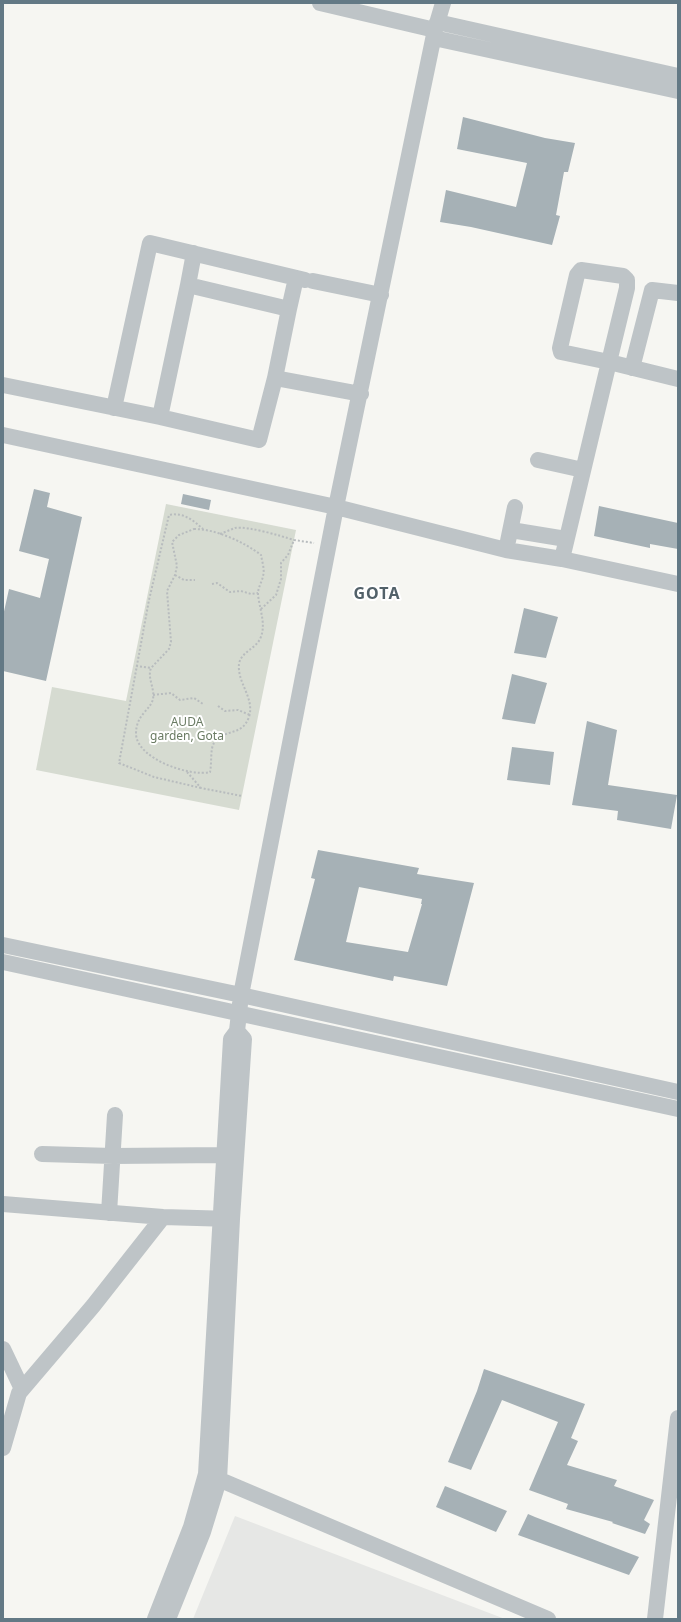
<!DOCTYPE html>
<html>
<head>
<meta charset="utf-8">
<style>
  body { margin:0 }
  #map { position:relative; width:681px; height:1622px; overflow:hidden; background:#f6f6f2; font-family:"Noto Sans",sans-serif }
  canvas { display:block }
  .frame { position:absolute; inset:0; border:4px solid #637985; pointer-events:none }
</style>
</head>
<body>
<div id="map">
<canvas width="681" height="1622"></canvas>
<div class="frame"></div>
</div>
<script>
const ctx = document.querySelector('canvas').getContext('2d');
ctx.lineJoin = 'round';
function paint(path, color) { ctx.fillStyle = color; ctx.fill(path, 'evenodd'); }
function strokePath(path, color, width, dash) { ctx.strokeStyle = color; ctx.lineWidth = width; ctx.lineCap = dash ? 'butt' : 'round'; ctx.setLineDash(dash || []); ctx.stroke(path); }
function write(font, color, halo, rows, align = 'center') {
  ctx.font = font + ' "Noto Sans",sans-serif'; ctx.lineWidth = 4; ctx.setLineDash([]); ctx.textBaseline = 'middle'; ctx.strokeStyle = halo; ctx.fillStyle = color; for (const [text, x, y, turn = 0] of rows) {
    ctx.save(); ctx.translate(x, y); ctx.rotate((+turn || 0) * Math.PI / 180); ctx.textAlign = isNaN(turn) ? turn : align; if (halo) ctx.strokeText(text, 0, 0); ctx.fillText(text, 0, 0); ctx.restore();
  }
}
const built = new Path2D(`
  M235,1516L505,1619H193Z`);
const green = new Path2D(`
  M166,504L296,530L239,810L36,770L52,687L126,701Z`);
const building = new Path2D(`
  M463,117L545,138L575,143L568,172H564L556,215L560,216L552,245L471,227L440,222L446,190L516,207L527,163L457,149Z
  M34,489L50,493L47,507L82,517L46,681L3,671V616L9,589L40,598L49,559L19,551Z
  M183,494L211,500L209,510L181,504Z
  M599,506L678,523V549L650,544V548L594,536Z
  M524,608L558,617L546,658L514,653Z
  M512,674L547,683L535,724L502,719Z
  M587,721L617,730L608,785L677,795L671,829L617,820L618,811L572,805Z
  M512,747L554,752L550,785L507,780Z
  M318,850L419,868L417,874L474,883L447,986L394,976L393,981L294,960L315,879L311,878ZM359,887L422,899L421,904H422L408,952L346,942Z
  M484,1369L585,1404L571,1438L578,1441L567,1465L617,1480L614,1486L654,1500L644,1520L650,1524L645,1534L612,1523L613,1522L566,1509L568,1504L529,1490L558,1422L502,1400L471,1470L448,1462L477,1391Z
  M445,1486L507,1511L496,1532L436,1507Z
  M528,1514L535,1517L639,1557L629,1575L518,1535Z`);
const path = new Path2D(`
  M194,529C216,529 244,542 261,555C262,561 265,570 263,576C262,582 258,587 258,594C259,608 267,625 260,639C255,649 241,652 239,664C237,683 255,698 249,717C242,737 224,728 214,743C210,749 212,763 210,772C190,777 137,759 136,734C136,714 150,711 153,699C155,688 147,678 151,668L169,649L171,642L167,591L175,575L177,566L172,542L179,535Z
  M220,534C225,532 230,530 235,528C249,526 281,536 294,540
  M175,575L184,580H195
  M212,584L217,583L230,592L241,591L251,594L258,593
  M261,609L276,595L281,579V563L288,555L294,540L314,543
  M136,666L151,668
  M153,695L171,693L180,700L194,698L203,704
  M218,706L225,711L238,710L250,715
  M187,772L201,788L242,796
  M201,788L154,777L119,763L149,600L169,515C183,512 193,520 203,529`);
const minor = new Path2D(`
  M320,3L435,30
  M437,22L678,76
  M434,38L678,91
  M581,270L623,276L627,280V288L609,362L561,352L560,348L577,275Z
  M313,281L381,295
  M188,285L194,253
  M289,309L296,278
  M632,368L652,290L678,293
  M275,378L289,309L188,285L160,417L259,440L275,378L361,394
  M3,385L160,417
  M114,408L150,243L305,280
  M3,435L336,507L506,550L562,559L678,584
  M538,460L583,470
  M511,530L566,539
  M508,541L515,507
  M562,559L609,362L678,379
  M3,945L241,995L678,1092
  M3,962L678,1109
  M42,1154L113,1156L224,1155
  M3,1204L163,1217L231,1219
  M109,1213L115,1115
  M3,1349L22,1389
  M3,1448L19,1393L93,1306L163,1217
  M211,1476L548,1619
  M155,1619L191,1527L206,1474L231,1039L237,1031L241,995L336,507L435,30L443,3
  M168,1619L203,1532L219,1480L232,1219L244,1039L237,1031
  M655,1619L678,1418`);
const parkNames = [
  ["AUDA",187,723],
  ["garden, Gota",187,737]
];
const districtNames = [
  ["GOTA",377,594]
];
paint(built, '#e6e7e5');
paint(green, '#d6dbd1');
paint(building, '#a6b1b6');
strokePath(path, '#b8bcbe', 2, [2, 2]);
strokePath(minor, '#bec4c7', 16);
write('12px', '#6a7b63', '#fff', parkNames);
ctx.letterSpacing = '1px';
write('bold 16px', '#526169', '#fff', districtNames);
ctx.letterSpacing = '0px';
</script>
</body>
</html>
